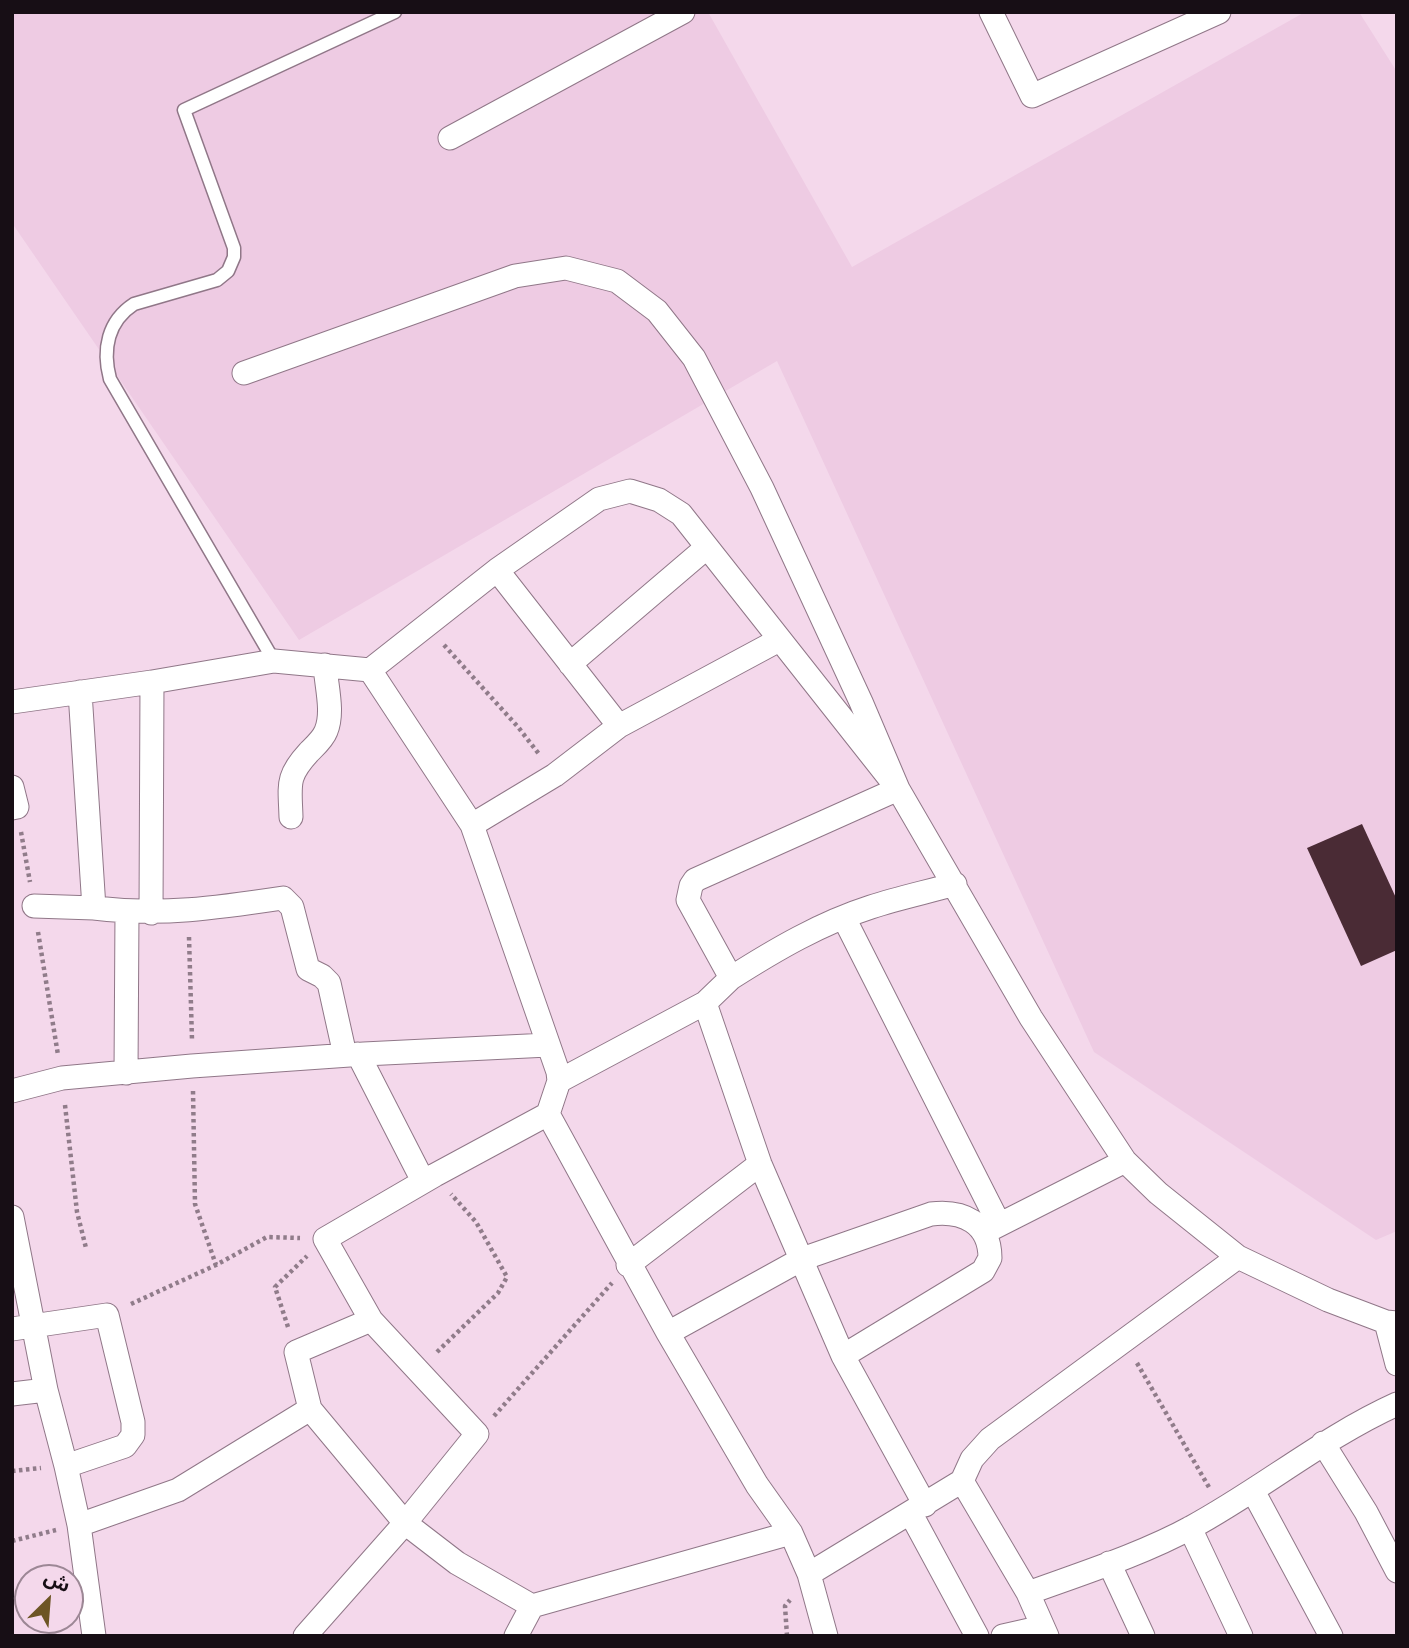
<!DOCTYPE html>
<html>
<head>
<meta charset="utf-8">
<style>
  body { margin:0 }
  #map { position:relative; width:1409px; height:1648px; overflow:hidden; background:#f4d8eb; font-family:"Roboto Serif","Noto Sans Arabic",serif }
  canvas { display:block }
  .frame { position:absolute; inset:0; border:14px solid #170e15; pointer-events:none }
  .north { position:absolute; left:14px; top:1564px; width:70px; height:70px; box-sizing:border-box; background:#f4d8eb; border:2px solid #9c8795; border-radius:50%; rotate:25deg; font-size:19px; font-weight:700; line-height:28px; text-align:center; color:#170e15 }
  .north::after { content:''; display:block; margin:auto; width:24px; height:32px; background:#6d5525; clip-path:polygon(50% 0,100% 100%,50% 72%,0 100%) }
</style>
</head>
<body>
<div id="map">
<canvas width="1409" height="1648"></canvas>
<div class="frame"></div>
<div class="north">ش</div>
</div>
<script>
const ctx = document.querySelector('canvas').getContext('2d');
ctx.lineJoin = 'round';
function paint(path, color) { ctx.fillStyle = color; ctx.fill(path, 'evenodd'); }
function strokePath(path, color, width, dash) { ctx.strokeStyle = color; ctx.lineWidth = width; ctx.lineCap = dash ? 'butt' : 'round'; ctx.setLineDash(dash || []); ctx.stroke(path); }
const built = new Path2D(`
  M12,12H708L852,267L1305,12H1359L1397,72V1231L1376,1240L1094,1052L777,361L299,640L12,223Z`);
const building = new Path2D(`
  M1362,824L1397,900V950L1361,966L1307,848Z`);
const path = new Path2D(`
  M444,645L518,727L539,754
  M21,832L30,882
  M38,932L58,1055
  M189,937L192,1040
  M193,1091L195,1204L216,1265
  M65,1105L77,1212L86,1248
  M131,1304L216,1265L267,1237L300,1238
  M288,1327L275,1287L307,1256
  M437,1352L498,1293L507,1277L476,1222L451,1194
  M1137,1363L1210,1489
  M494,1416L612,1283
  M12,1471L41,1468
  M12,1541L56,1530
  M787,1636L785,1606L790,1600`);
const service = new Path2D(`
  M274,661L110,379C102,349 108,321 134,304L217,280L228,271L234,257V248L184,110L395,12`);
const minor = new Path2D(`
  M991,12L1032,96L1219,12
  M450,138L683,12
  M244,373L515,276L566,268L617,281L657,311L694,358L762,488L861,702L898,789L1031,1018L1125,1161L1158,1193L1238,1257L1328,1300L1386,1322L1397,1323
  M497,570L619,726
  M570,664L706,548
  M370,670L472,825L558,1072L559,1081L548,1114L668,1333L757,1485L791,1533L809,1574L826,1636
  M80,692L94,908C162,916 216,908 283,898L292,907L308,969L322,976L329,983L345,1055
  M12,702L152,682L274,661L370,670L497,570L599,499L630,491L659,500L681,514L898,789L695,880L691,886L688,900L731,978L705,1003L760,1164L843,1356L925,1505
  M12,787L17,807L12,808
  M291,817C290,784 286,777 309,752C315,746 323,739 326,731C334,712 326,685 325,665
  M472,825L555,775L619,726L779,640
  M34,906L94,908
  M151,913L152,682
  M844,918L999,1224
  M731,978C775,950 821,923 871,907C898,898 927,892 955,884
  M358,1054L423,1181
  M126,1073L127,912
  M559,1081L705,1003
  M12,1091L62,1078L192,1066L364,1054L548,1045
  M12,1217L46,1390L66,1466L79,1525L94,1636
  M985,1232L1125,1161
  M628,1265L760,1164
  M371,1320L296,1352L310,1409L405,1523L457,1563L532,1606L791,1533
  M1386,1322L1397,1364
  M12,1329L107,1315L133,1422V1435L125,1446L66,1466
  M668,1333L802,1259L931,1214C963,1210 990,1223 990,1258L983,1271L843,1356
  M12,1394L46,1390
  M1323,1443L1366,1512L1397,1571
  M962,1481L1028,1593L1047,1636
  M1253,1491L1331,1636
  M911,1514L977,1636
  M79,1525L178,1490L310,1409
  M1190,1528L1241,1636
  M1109,1563L1143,1636
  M809,1574L962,1481L972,1459L990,1439L1238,1257
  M1028,1593C1080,1574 1143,1554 1192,1527C1262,1489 1324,1437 1397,1404
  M305,1636L405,1523L477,1434L371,1320L325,1239L435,1175L548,1114
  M516,1636L532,1606
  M1003,1636L1043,1627`);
paint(built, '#eecbe3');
paint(building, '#4a2b35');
strokePath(service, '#907788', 15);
strokePath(minor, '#907788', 25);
strokePath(path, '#907c8a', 4.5, [3.5, 3.5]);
strokePath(service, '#fff', 12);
strokePath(minor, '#fff', 23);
</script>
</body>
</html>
